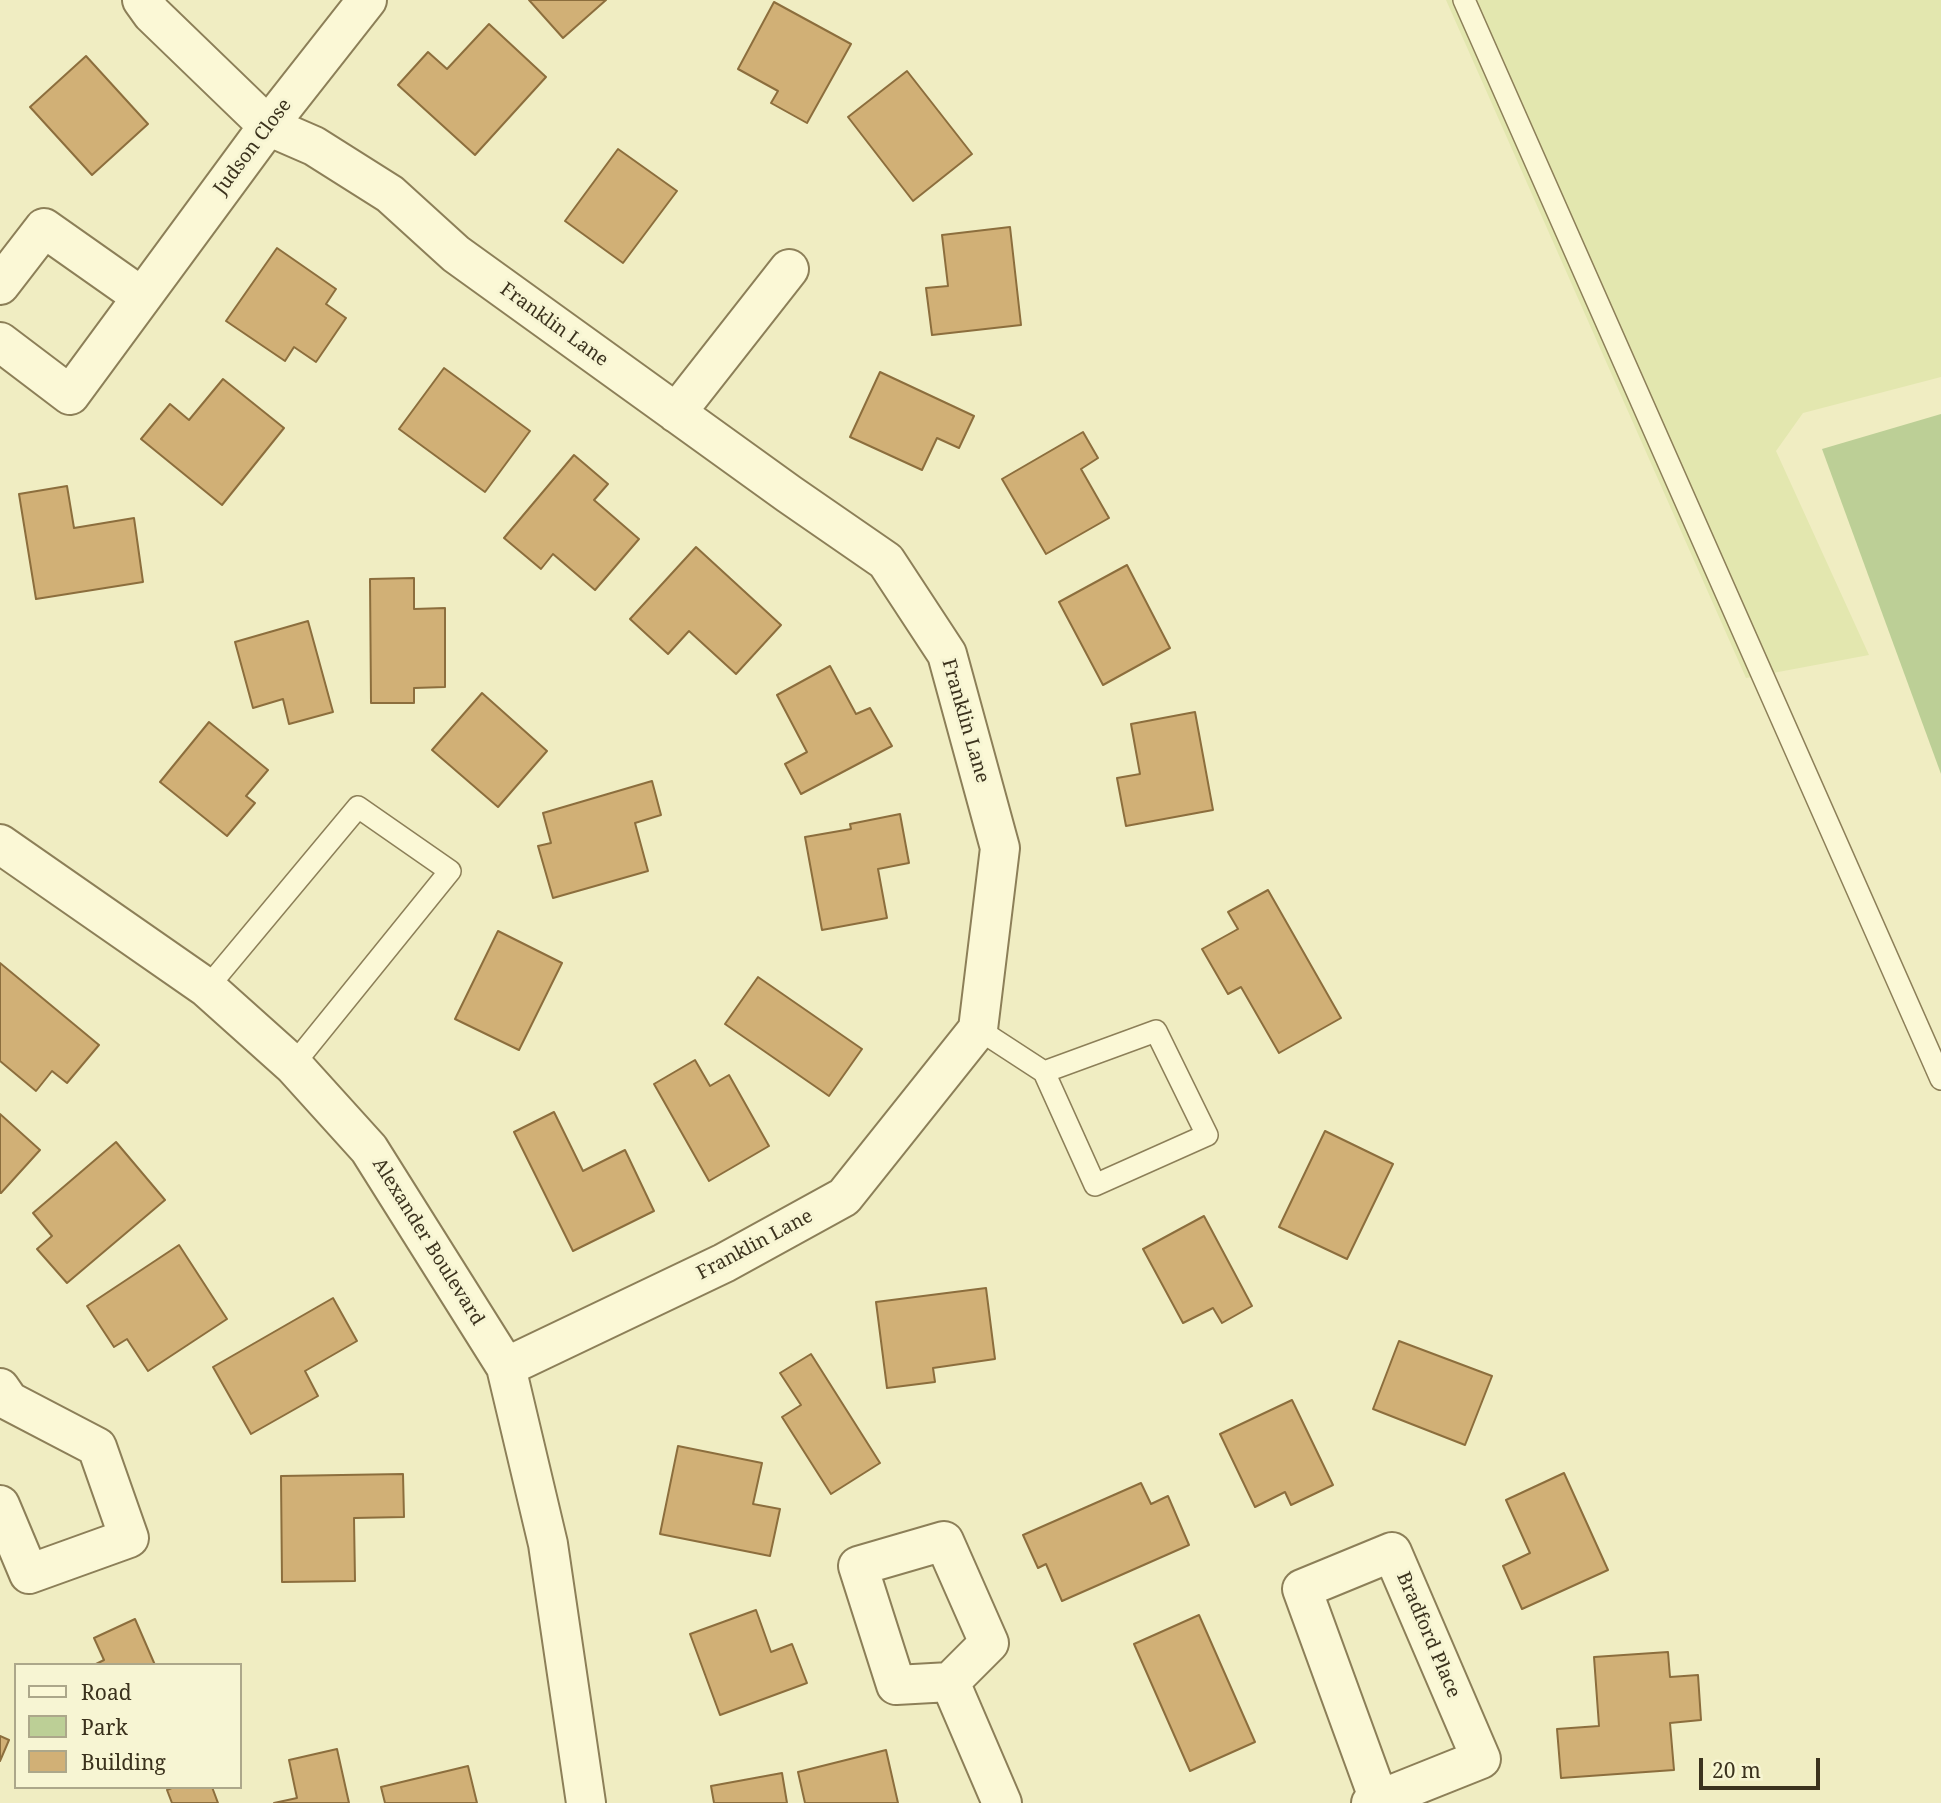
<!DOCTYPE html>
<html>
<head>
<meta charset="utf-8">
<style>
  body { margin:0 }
  #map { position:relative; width:1941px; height:1803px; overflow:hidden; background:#f0edc2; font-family:"Noto Serif",serif }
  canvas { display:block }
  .legend { position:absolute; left:14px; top:1663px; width:228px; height:126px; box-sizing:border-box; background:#f7f5d3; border:2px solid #aca78a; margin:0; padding:9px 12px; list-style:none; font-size:21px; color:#3b321d }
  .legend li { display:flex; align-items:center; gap:14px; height:35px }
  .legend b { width:35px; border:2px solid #aca78a }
  .scale { position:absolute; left:1699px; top:1758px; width:121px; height:32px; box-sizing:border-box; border:4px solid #3b321d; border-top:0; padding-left:9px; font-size:21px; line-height:24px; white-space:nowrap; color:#3b321d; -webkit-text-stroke:5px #f7f5d3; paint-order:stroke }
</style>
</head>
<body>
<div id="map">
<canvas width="1941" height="1803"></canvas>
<ul class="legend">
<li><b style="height:9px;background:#fbf8d6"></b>Road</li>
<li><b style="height:19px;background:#bccf96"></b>Park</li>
<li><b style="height:19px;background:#d1b076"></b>Building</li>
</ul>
<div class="scale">20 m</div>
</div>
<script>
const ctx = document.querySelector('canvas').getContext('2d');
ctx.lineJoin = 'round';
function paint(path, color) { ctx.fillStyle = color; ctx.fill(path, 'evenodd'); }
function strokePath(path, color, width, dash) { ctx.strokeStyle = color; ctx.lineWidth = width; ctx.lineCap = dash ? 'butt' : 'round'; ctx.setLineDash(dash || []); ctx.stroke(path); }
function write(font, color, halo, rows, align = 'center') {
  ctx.font = font + ' "Noto Serif",serif'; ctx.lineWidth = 6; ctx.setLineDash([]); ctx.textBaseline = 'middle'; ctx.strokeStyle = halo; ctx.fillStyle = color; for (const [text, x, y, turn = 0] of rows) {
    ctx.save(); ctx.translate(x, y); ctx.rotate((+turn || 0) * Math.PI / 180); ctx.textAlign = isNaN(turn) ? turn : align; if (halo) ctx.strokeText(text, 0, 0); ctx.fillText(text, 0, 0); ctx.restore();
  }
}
const farmland = new Path2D(`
  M1446,0H1941V377L1803,413L1776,451L1869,655L1746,678Z`);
const green = new Path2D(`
  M1941,414V774L1822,449Z`);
const building = new Path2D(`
  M529,0H606L563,38Z
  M774,2L851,44L807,123L771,103L778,91L738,69Z
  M489,24L546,77L475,155L398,85L428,52L447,69Z
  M86,56L148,124L92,175L30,107Z
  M907,71L972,154L913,201L848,117Z
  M618,149L677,191L623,263L565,221Z
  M1010,227L1021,325L932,335L926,288L948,286L942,235Z
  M277,248L336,289L326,304L346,318L316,362L294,347L285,361L226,321Z
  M444,368L530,431L485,492L399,429Z
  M880,372L974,416L959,448L937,438L922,470L850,437Z
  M223,379L284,428L222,505L141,439L170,404L189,420Z
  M1083,432L1098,458L1081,469L1109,518L1046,554L1002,479Z
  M574,455L608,484L594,500L639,539L595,590L553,554L541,569L504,538Z
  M67,486L74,528L134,518L143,582L36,599L19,494Z
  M696,547L781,625L736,674L689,631L668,654L630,619Z
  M1127,565L1170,648L1103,685L1059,602Z
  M414,578V609L445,608V687L414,688V703H371L370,579Z
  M308,621L333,712L289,724L283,699L253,708L235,642Z
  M830,666L856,714L870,708L892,746L801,794L785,764L807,752L777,695Z
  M482,693L547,751L498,807L432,750Z
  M1195,712L1213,810L1126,826L1117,778L1140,774L1131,724Z
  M209,722L268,770L246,796L255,803L227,836L160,782Z
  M652,781L661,815L635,823L648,871L553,898L538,846L551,843L543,813Z
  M900,814L909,863L878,869L887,918L822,930L805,837L851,829L850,824Z
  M1268,890L1341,1018L1279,1053L1241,987L1228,994L1202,949L1238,929L1228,912Z
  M498,931L562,963L519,1050L455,1019Z
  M0,963L99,1045L67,1083L52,1071L36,1091L0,1061Z
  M758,977L862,1049L829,1096L725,1024Z
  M695,1060L710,1086L729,1075L769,1146L709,1181L654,1084Z
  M554,1112L583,1171L625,1150L654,1211L573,1251L514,1132Z
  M0,1114L40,1150L1,1193H0Z
  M1325,1131L1393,1164L1347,1259L1279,1227Z
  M116,1142L165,1200L67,1283L37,1249L52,1236L33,1213Z
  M1204,1216L1252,1306L1222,1323L1213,1308L1183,1323L1143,1249Z
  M179,1245L227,1319L148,1371L127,1339L114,1347L87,1306Z
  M986,1288L995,1359L933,1368L935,1382L887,1388L876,1302Z
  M333,1298L357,1341L305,1371L318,1396L251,1434L213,1367Z
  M1399,1341L1492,1376L1465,1445L1373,1409Z
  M811,1354L880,1463L831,1494L782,1417L801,1405L780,1373Z
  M1292,1400L1333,1485L1291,1505L1285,1492L1255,1507L1220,1434Z
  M678,1446L762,1463L753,1504L780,1509L770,1556L660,1534Z
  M1564,1473L1608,1570L1522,1609L1503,1566L1530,1553L1506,1500Z
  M403,1474L404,1517L354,1518L355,1581L282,1582L281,1476Z
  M1141,1483L1151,1504L1168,1496L1189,1545L1062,1601L1046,1564L1038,1568L1023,1535Z
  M756,1610L771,1652L792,1644L807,1683L720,1715L690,1634Z
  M1199,1615L1255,1742L1190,1771L1134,1644Z
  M135,1619L155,1665H94L104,1660L94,1638Z
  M1668,1652L1670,1677L1698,1675L1701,1720L1670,1723L1674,1770L1561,1778L1557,1729L1599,1726L1594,1657Z
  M0,1736L9,1740L0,1761Z
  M337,1749L349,1803H274L297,1798L289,1760Z
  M886,1750L898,1803H805L798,1772Z
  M468,1766L477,1803H385L381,1787Z
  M782,1773L787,1803H714L711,1786Z
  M174,1787H212L218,1803H172L167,1790Z`);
const lane = new Path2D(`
  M1464,0L1941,1079
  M207,988L358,807L450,871L293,1065
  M978,1029L1044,1072L1156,1031L1207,1135L1095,1185L1044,1072`);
const street = new Path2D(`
  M142,0L152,14L268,126L314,146L390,194L456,254L789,494L886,561L947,654L1000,848L978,1029L844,1197L724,1263L506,1367
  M0,285L44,228L142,297
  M0,342L70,395L268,126L367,0
  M676,413L789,269
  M0,844L207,988L293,1065L369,1149L506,1367L548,1544L586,1803
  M0,1388L9,1401L97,1447L129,1538L29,1574L0,1505
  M944,1541L989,1643L950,1682L896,1685L858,1566Z
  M950,1682L1002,1803
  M1371,1803L1481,1759L1392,1552L1302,1589L1379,1800`);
const streetNames = [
  ["Judson Close",253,147,-53],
  ["Franklin Lane",554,325,36],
  ["Franklin Lane",965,721,74],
  ["Alexander Boulevard",428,1242,58],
  ["Franklin Lane",755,1245,-28],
  ["Bradford Place",1428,1635,67]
];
paint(farmland, '#e3e7af');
paint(green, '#bccf96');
paint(building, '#d1b076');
strokePath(building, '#8c6e3d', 2);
strokePath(lane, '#8c7f58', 24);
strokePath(street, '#8c7f58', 42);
strokePath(lane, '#fbf8d6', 21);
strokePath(street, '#fbf8d6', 38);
write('19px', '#3b321d', '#f7f5d3', streetNames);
</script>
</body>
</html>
